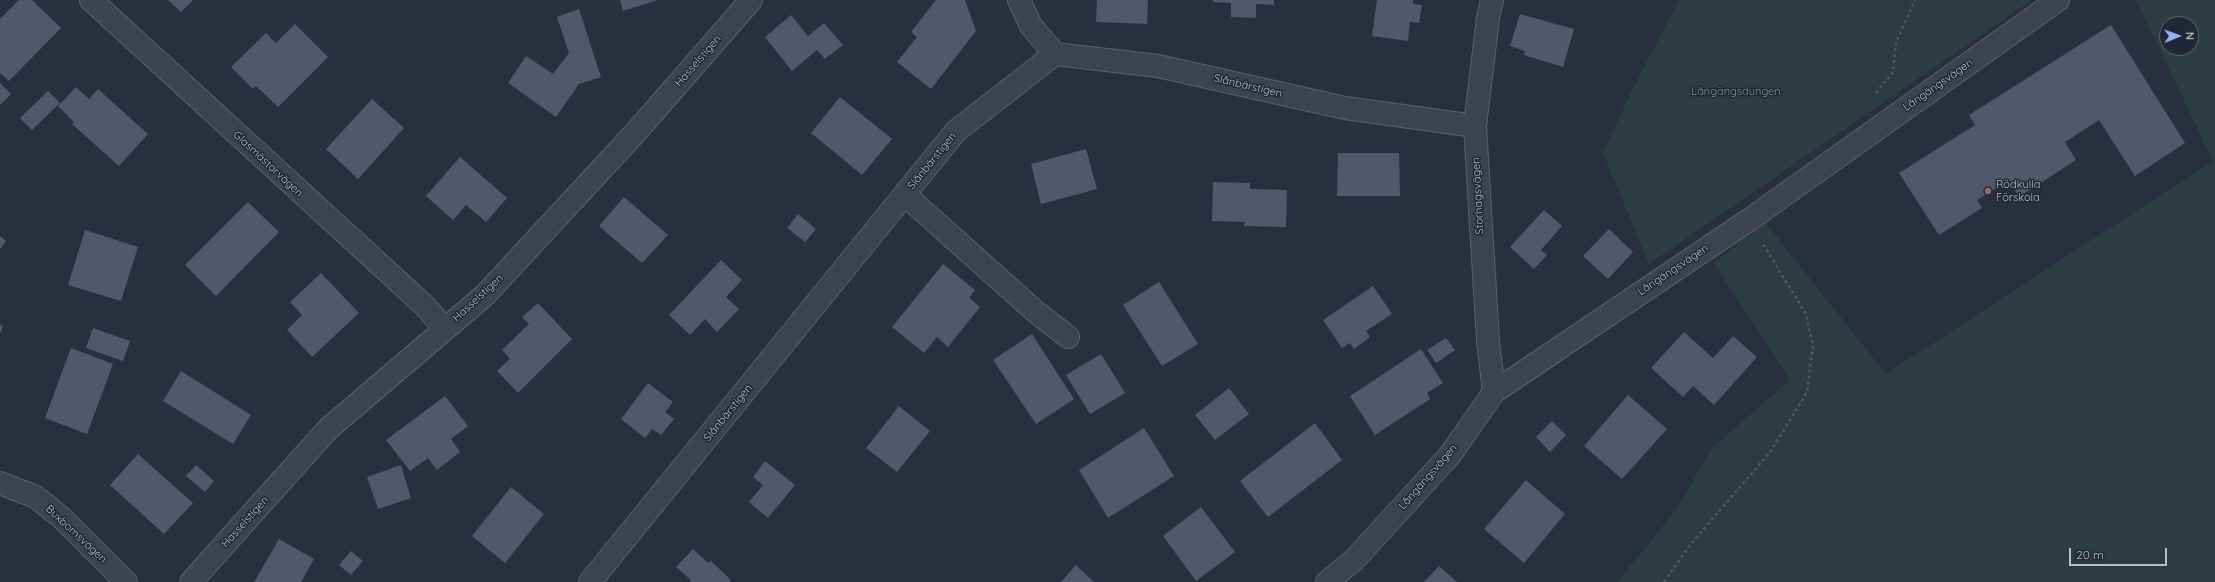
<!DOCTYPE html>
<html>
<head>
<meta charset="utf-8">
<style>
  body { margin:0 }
  #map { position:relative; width:2215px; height:582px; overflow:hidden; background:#28303f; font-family:Quicksand,sans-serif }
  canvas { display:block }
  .north { position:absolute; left:2159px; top:16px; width:40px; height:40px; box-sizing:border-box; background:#212734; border:1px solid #5d6370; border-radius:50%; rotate:89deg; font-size:11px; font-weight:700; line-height:16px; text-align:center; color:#b8bdc9 }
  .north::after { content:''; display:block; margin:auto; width:14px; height:18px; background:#97b1f0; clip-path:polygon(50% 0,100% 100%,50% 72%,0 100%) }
  .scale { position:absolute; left:2069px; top:548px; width:98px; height:18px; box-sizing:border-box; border:2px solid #b8bdc9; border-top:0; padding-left:5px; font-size:12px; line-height:14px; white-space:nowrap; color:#b8bdc9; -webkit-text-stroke:3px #212734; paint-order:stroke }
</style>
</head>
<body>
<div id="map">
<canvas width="2215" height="582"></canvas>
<div class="north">N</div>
<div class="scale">20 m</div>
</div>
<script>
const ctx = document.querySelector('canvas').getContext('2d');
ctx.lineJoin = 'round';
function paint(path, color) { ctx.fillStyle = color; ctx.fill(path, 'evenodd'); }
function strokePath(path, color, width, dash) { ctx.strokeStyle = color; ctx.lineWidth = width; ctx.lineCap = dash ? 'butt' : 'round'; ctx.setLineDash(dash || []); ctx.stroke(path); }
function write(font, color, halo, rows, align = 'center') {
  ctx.font = font + ' Quicksand,sans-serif'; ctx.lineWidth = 3; ctx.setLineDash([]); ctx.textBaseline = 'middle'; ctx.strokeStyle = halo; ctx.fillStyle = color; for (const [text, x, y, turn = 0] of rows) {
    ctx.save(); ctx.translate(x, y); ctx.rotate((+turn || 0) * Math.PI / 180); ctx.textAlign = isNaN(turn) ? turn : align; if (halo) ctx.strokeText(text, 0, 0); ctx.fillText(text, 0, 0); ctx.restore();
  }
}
const green = new Path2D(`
  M1679,0H2032L1649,264L1603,153L1631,92Z
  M2136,0H2215V582H1617L1676,510L1712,448L1790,380L1714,263L1765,222L1886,374L2213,161ZM2167,24H2191V48H2167Z`);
const building = new Path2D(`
  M19,0H32L61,28L9,81L0,73V19Z
  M168,0H193L181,12Z
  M620,0H658L623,11Z
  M936,0H965L976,31L931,89L897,62L917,37L911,32Z
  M1097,0H1148L1147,24L1096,22Z
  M1213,0H1274V5L1256,4V18L1231,17V3L1213,2Z
  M1377,0H1413V4L1422,5L1419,23L1410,22L1408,41L1372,36Z
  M579,9L601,77L579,84L556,117L508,83L526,56L553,74L569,53L557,17Z
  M1520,14L1574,29L1563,67L1524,55L1525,51L1510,46Z
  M791,15L808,36L824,23L843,45L825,59L817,50L792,71L765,37Z
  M295,24L328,57L278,107L256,86L253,89L231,67L266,33L276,43Z
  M2111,25L2185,143L2135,176L2099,120L2065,142L2076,160L2019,197L2009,180L1977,200L1982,208L1939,235L1899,173L1975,125L1969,115Z
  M0,83L11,94L0,105Z
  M76,87L89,99L98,89L148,134L119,166L72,124L74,122L58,106Z
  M48,91L60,103L32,130L20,118Z
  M840,97L892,139L862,175L811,133Z
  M372,99L404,128L358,179L326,149Z
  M1086,149L1097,189L1041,204L1031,164Z
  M1338,153H1399L1400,196H1337Z
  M460,157L507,198L486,222L466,205L453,220L426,196Z
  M1213,182L1250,183V189L1287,190L1286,227L1244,226L1245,222L1212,221Z
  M624,197L668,235L642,263L599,226Z
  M248,202L279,232L216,296L185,265Z
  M1544,210L1562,226L1541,250L1547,255L1534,269L1510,247Z
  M798,214L816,229L805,242L787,228Z
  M1609,229L1633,252L1608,279L1583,256Z
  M85,230L138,247L121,301L68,285Z
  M0,236L6,241L0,249Z
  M721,260L742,280L726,297L739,309L717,332L705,319L690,335L669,315Z
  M943,264L975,290L969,298L980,307L948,347L937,337L924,353L892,327Z
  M321,273L359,313L312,357L287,330L302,315L290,302Z
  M1159,282L1198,344L1162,366L1123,305Z
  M1373,286L1392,314L1366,331L1370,337L1354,349L1350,343L1342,348L1323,320Z
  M538,303L572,339L518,393L497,371L510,359L502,350L529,324L522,317Z
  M0,325L3,326L0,334Z
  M93,328L130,341L123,361L86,348Z
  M1684,332L1713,358L1733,336L1757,357L1714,405L1693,386L1683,397L1651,368Z
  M1032,334L1074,399L1036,424L993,360Z
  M1446,338L1455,350L1436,363L1427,350Z
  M71,348L113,364L87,434L45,418Z
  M1421,349L1443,383L1427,393L1430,399L1375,435L1350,396Z
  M1101,354L1125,393L1090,414L1066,375Z
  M181,371L251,415L233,444L163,401Z
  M648,383L673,402L665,412L674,419L661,435L652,429L645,438L621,419Z
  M1229,388L1249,414L1215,440L1195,415Z
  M1628,395L1667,429L1622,479L1584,446Z
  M445,396L468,426L451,439L460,452L437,470L428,458L410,471L386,440Z
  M899,406L930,431L897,472L866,448Z
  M1552,421L1566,435L1550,452L1536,437Z
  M1315,423L1342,460L1268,517L1240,481Z
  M1144,428L1174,476L1108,518L1079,470Z
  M138,454L193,503L164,534L110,485Z
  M765,461L795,485L768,518L749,502L763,485L753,477Z
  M196,465L214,481L205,492L186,476Z
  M401,465L411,498L378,509L367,477Z
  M1526,480L1565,514L1524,563L1484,529Z
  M511,487L544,514L505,563L472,536Z
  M1201,507L1235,552L1196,581L1163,536Z
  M279,539L314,559L301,582H254Z
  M693,549L708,563L711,561L731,580L729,582H689L691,580L676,567Z
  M351,551L363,561L351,575L339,565Z
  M1076,565L1094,582H1061Z
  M1439,566L1457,582H1424Z`);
const path = new Path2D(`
  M1876,93L1893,72L1896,42L1915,0
  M1664,582L1690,545L1771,451L1807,392L1813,345L1806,314L1763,244`);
const minor = new Path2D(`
  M91,0L426,307L444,328
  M1019,0L1031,26L1055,54
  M1492,0L1488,18L1475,126L1488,341L1494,392
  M905,195L1036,312L1068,337
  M0,483L36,497L63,519L126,582
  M191,582L328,429L485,295L636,132L751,0
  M590,582L956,131L1055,54L1158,66L1345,108L1475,126
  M1327,582L1354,560L1450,455L1494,392L1749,220L2058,0`);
const markers = [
  [1988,191,4,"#8d6e63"]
];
const streetNames = [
  ["Hasselstigen",698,61,-49],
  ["Långängsvägen",1938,85,-35],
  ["Slånbärstigen",1248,86,13],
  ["Slånbärstigen",932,161,-51],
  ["Glasmästarvägen",268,164,43],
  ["Storhagsvägen",1478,196,-93],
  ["Långängsvägen",1673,270,-34],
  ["Hasselstigen",478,298,-43],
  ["Slånbärstigen",728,413,-51],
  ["Långängsvägen",1428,477,-49],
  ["Hasselstigen",245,522,-48],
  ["Buxbomsvägen",76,534,43]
];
const parkNames = [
  ["Långängsdungen",1736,92]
];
const poiNames = [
  ["Rödkulla",1996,185],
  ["Förskola",1996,198]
];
paint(green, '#2b3d41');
paint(building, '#51586a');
strokePath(minor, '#5a606c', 24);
strokePath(path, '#4a5a5f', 2.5, [3, 3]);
strokePath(minor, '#3c424f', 22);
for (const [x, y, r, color] of markers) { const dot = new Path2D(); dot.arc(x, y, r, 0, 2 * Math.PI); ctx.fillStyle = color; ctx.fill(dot); strokePath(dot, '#212734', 1.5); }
write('11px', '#b8bdc9', '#212734', streetNames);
write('11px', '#72987e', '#212734', parkNames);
write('11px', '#b8bdc9', '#212734', poiNames, 'left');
</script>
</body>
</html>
